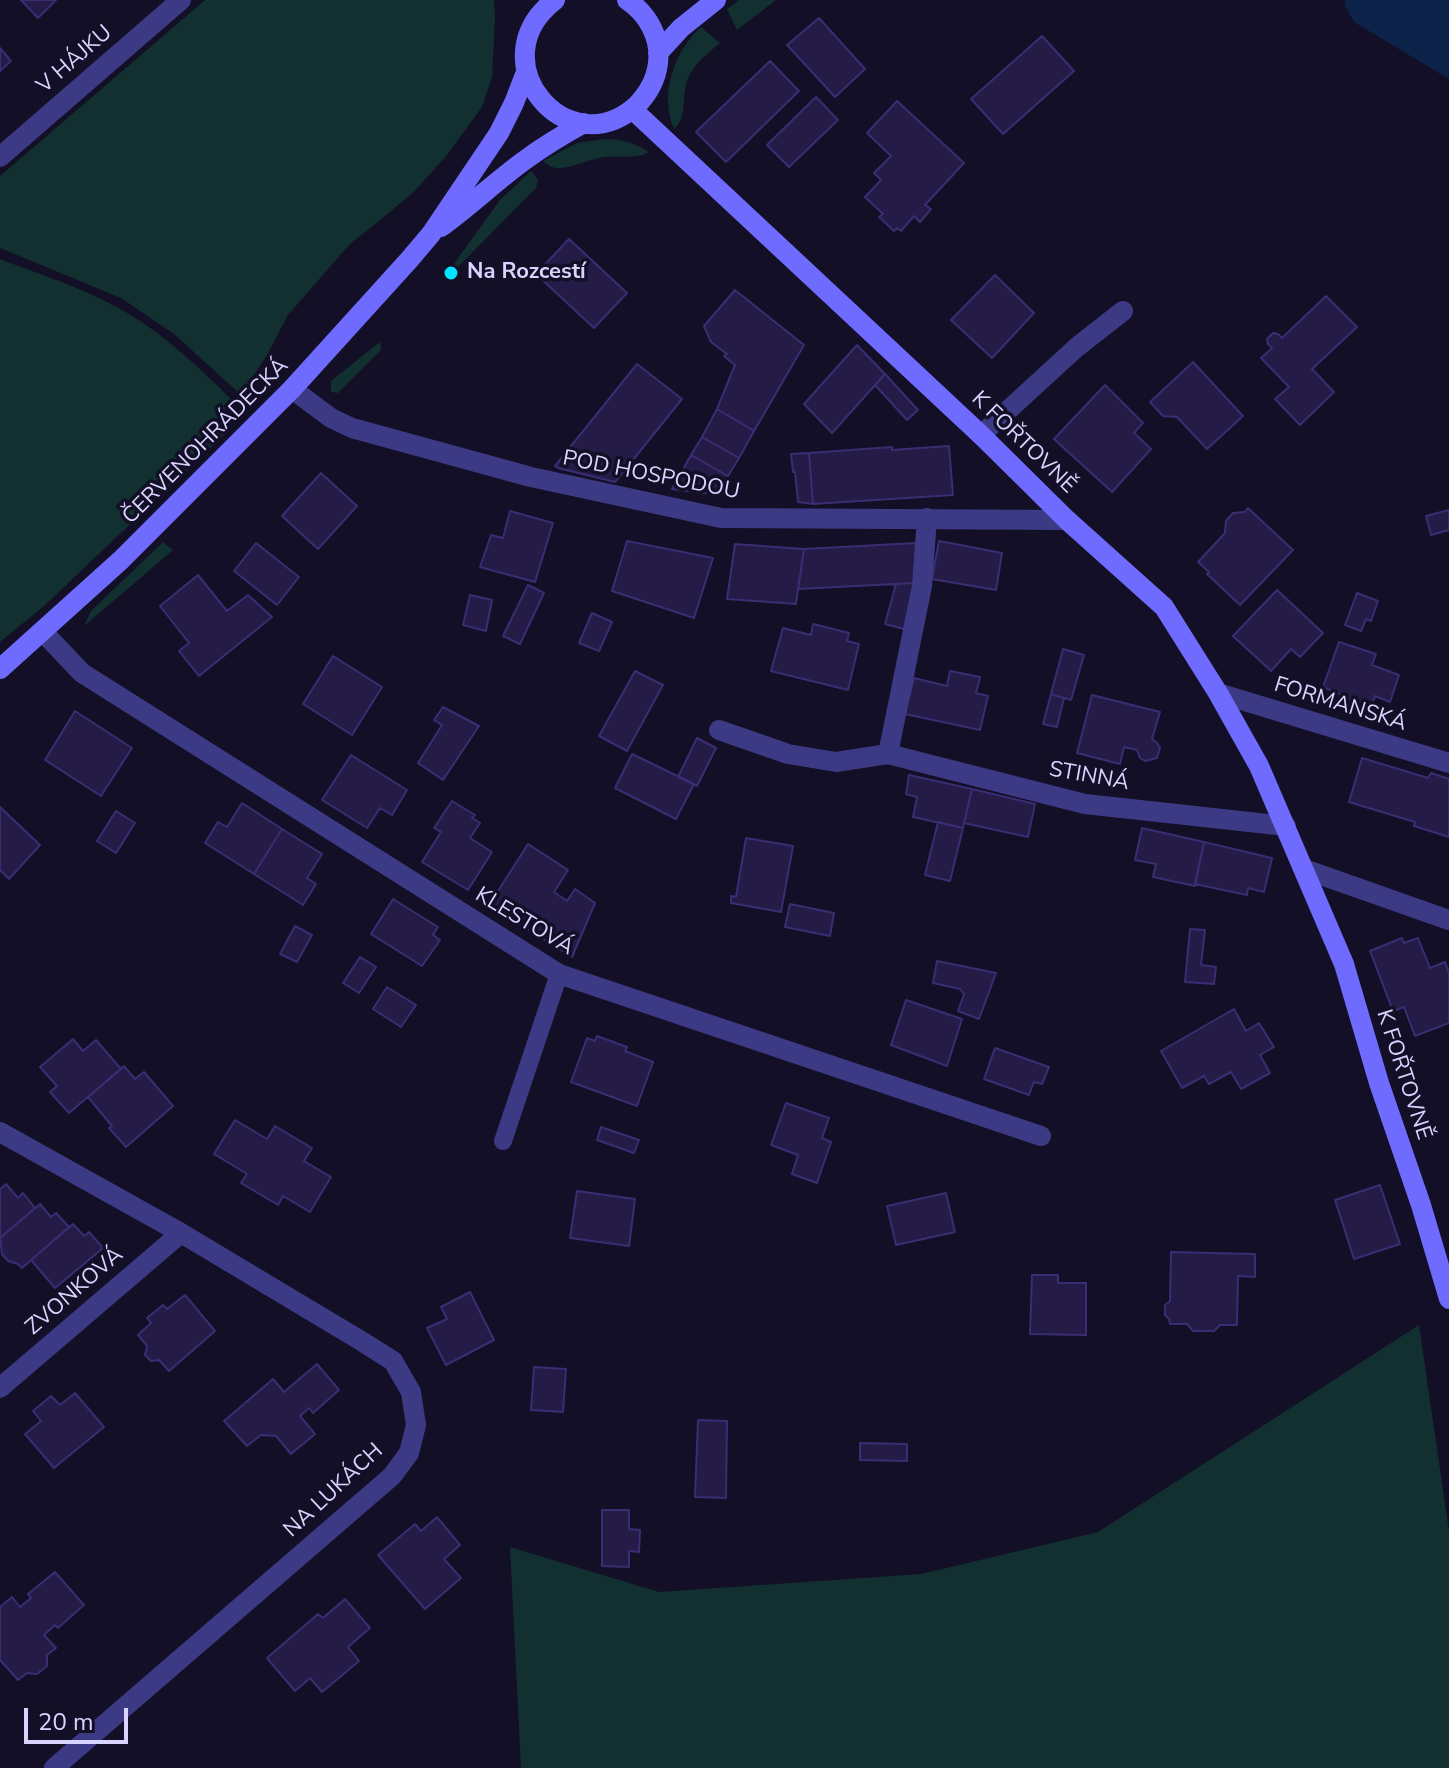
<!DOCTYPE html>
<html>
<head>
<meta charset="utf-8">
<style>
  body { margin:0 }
  #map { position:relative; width:1449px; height:1768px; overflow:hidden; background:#130f26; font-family:"Nunito Sans",sans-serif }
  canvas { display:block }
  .scale { position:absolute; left:24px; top:1708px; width:104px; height:36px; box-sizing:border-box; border:4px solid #d9d4ff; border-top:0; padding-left:10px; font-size:24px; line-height:28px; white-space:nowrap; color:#d9d4ff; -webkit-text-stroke:6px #130f26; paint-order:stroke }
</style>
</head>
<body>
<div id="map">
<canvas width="1449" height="1768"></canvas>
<div class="scale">20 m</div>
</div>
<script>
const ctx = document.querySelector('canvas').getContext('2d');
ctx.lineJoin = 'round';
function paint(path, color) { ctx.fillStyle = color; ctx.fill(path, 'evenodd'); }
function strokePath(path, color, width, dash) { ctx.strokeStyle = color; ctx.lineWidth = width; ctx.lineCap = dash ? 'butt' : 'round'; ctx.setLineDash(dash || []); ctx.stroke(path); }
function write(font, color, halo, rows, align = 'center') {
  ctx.font = font + ' "Nunito Sans",sans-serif'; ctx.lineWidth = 7; ctx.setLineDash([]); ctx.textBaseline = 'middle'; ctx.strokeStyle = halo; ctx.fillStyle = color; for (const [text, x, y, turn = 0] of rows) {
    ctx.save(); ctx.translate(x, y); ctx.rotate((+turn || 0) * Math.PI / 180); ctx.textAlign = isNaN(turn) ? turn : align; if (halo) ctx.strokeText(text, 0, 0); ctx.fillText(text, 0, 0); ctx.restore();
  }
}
const green = new Path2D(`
  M205,0H494L495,18L492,77L482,107L447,155L413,193L349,245L288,315L267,355L241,395L174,334L121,298L0,248V176Z
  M739,0H776L737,30L727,9Z
  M701,27L720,43C707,54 693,64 687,81C681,99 688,116 674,129C659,95 674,51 701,27Z
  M605,139C622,139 635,143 649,152C635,160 620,155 604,157C590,159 572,168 560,168C553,169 548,165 543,161L577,143Z
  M531,171L538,180L536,188L454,271L451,268L500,200Z
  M0,259C36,273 74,285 109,303C157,327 196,364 234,402L213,423L224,435L43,607L0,642Z
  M380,342L381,350L338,393L331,392V381Z
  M163,542L173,550L84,626L91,611Z
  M1419,1325L1449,1531V1768H521L510,1547L659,1592L921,1574L1098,1532Z`);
const water = new Path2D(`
  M1345,0H1449V79L1354,22L1345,6Z`);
const building = new Path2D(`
  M21,0H56L38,18Z
  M819,18L865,69L835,97L787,45Z
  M1042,36L1074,71L1003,134L971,99Z
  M0,48L11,61L0,71Z
  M770,61L799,91L726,162L696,132Z
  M816,97L838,120L789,167L767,145Z
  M897,101L964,163L925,205L931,209L920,222L914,216L901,231L897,228L894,231L879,217L883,214L865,197L881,180L874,173L891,156L867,133Z
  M569,239L627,293L594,328L536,274Z
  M995,275L1034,313L992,358L951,320Z
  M735,290L804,345L754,431L717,409L735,365L724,356L727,354L711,342L704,326Z
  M1326,296L1357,327L1312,369L1334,392L1300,425L1275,399L1289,387L1261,358L1272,348L1268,344L1267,339L1273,333L1278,334L1282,338Z
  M857,345L885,374L832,433L804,404Z
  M1193,362L1243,416L1207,449L1177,417L1163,416L1150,402Z
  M637,364L682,399L615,482L558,468L555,466Z
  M885,374L918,410L907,420L875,385Z
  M1105,385L1143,423L1134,433L1151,449L1112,492L1054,439Z
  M717,409L754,431L739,458L702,437Z
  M702,437L739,458L728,476L691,455Z
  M949,446L953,495L813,504L809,453L892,447V450Z
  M809,453L813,504L798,502L795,472H793L791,454Z
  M691,455L728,476L719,495L672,489Z
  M321,473L357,506L318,549L282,516Z
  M1248,508L1293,550L1240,605L1207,574L1209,572L1198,562L1225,533L1226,521L1233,513L1245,512Z
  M1449,510V530L1431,535L1426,516Z
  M510,511L553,523L535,582L480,567L491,535L503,538Z
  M627,541L713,558L694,618L612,591Z
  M939,541L1002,553L996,590L932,579Z
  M256,543L299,577L277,605L234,571Z
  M916,543L914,583L798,589L804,549Z
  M735,544L804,549L796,604L727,599Z
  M198,575L227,611L248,595L272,617L199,676L179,651L189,643L160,606Z
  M914,583L904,629L885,624L896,584Z
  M528,585L544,593L520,644L503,636Z
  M1277,590L1323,633L1300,657L1291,649L1271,671L1233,636Z
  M1357,593L1378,601L1371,621L1366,619L1361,631L1345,625Z
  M470,595L492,600L486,631L463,625Z
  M592,613L612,622L599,651L579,643Z
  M813,624L849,633L847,641L859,644L848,690L771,671L783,628L811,635Z
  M1339,642L1376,654L1372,665L1399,675L1390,702L1375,696L1371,708L1323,687Z
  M1063,649L1084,655L1071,700L1051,694Z
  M333,656L382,687L352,735L303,704Z
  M635,671L663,685L627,751L599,736Z
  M950,671L980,677L976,693L988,696L980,730L905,714L914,678L947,686Z
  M1051,694L1064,698L1057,727L1043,724Z
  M1092,695L1160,712L1152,739L1157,743L1160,748L1157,758L1145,761L1140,758L1137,750L1124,747L1120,764L1077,753Z
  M443,707L479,726L443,780L418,763L442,725L434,720Z
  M75,711L132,748L101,796L45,760Z
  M697,738L716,748L697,786L678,777Z
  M632,754L694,784L676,819L615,788Z
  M351,755L407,790L392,815L380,808L367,828L322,800Z
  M1362,758L1428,778L1431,773L1449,779V837L1414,826L1415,822L1349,802Z
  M909,775L972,789L963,828L913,817L917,797L906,794Z
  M972,789L1035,804L1028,837L964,823Z
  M452,801L475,815L472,818L480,823L470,838L492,852L468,890L422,862L441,832L434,828Z
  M242,803L282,829L254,874L205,843L218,822L227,827Z
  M0,807L40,845L9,879L0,870Z
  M116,811L135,823L116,853L97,841Z
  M938,822L963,828L950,881L925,875Z
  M1142,828L1204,842L1195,886L1153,877L1156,864L1135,860Z
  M282,829L322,854L307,878L316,884L303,905L254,874Z
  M746,838L793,846L781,912L731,903V896L736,897Z
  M1204,842L1272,858L1264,892L1248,888L1247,895L1195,884Z
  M528,844L568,870L554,892L567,901L575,889L595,903L572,957L489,905Z
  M393,899L438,927L433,935L440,940L422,966L371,934Z
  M790,904L834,913L830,936L785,927Z
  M295,926L312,935L297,962L280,954Z
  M1190,929L1205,930L1201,965L1216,967L1214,984L1185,982Z
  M1402,938L1404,943L1418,938L1430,968L1445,962L1449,973V1023L1415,1036L1404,1007L1393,1011L1370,951Z
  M360,957L376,967L359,993L343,983Z
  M937,961L996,973L979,1019L958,1011L964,994L960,989L933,983Z
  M387,987L416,1005L401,1027L373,1009Z
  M906,1000L962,1019L947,1066L891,1045Z
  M1234,1009L1246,1031L1259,1023L1274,1047L1260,1055L1270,1073L1241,1089L1231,1072L1209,1084L1204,1076L1182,1088L1161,1051Z
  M597,1036L627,1047L625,1051L653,1062L637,1106L571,1082L587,1038L595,1041Z
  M73,1039L83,1051L96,1040L121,1069L69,1113L50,1092L57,1086L40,1067Z
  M995,1048L1049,1067L1042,1084L1034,1082L1029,1095L984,1079Z
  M124,1066L135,1079L144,1072L173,1106L126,1147L109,1128L112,1126L88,1097Z
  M786,1103L829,1118L822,1138L831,1142L817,1183L792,1174L798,1155L771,1145Z
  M235,1120L267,1139L275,1126L312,1148L304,1161L331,1177L310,1212L283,1196L278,1205L241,1183L247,1174L214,1154Z
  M601,1127L639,1140L634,1153L597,1140Z
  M6,1184L18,1198L23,1193L35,1208L0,1238V1189Z
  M1380,1185L1400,1244L1354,1259L1335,1200Z
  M577,1191L635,1199L629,1246L570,1238Z
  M946,1193L955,1232L896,1245L887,1206Z
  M40,1204L51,1217L56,1213L69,1227L22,1268L18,1264L8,1261L2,1254L0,1238Z
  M73,1224L84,1236L89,1232L103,1248L55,1288L31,1260Z
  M1171,1252L1255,1254V1277L1238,1276L1237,1325H1220L1214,1331H1193L1187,1324H1170L1169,1319L1165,1315V1305L1170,1301Z
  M1032,1275H1058V1283H1086V1335L1030,1334Z
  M470,1292L494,1340L446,1365L427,1328L447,1319L441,1307Z
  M185,1295L215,1331L169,1371L159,1360L151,1361L145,1355L147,1346L138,1335L151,1323L147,1318L163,1305L167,1309Z
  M317,1364L339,1390L313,1413L309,1408L300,1416L315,1434L291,1454L276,1436L261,1435L247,1446L224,1421L273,1379L284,1392Z
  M534,1367L566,1369L563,1412L531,1410Z
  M75,1393L104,1427L54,1468L25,1434L41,1421L33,1411L51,1396L60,1405Z
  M698,1420L727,1421L726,1498L695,1497Z
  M860,1443L907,1444V1461L860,1460Z
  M602,1510H629V1529L640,1530L639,1552L629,1551V1567L602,1566Z
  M437,1517L460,1545L444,1559L461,1578L425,1609L378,1555L415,1524L421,1531Z
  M55,1572L84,1605L58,1628L55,1625L44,1635L56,1648L47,1655V1666L37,1674L27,1673L18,1680L0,1660V1607L12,1597L20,1607L31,1598L28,1594Z
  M345,1599L370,1628L348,1647L359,1661L322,1692L310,1678L295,1691L267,1658L318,1614L323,1618Z`);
const lane = new Path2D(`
  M503,1141L559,974`);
const street = new Path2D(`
  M0,157L181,0
  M292,389L331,418L352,428L531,477L721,518L1067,520
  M981,435L1077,347L1123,311
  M927,518L922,586L888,754L1085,804L1286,826
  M43,632L82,673L559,974L1041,1136
  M1218,693L1449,763
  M719,730L788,754L836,762L888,754
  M1304,869L1449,920
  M0,1132L181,1233L363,1342L393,1361L411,1392L416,1425L409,1453L392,1476L54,1768
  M0,1388L181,1233`);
const secondary = new Path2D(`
  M555,0C477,60 567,167 636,106C648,94 656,80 658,63C661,38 648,14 627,0
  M658,53L681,28L716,0
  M632,109L981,435L1067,520L1164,607L1218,693L1259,766L1344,964L1379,1083L1421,1205L1449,1299
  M441,227C470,206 496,181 525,160C544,146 564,134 584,123
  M0,669L121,560L292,389L409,260L431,234L499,133L514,103L526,72`);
const markers = [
  [451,273,8,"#00e5ff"]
];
const streetNames = [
  ["V HÁJKU",75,60,-41],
  ["ČERVENOHRÁDECKÁ",206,442,-45],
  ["K FOŘTOVNĚ",1023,443,44],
  ["POD HOSPODOU",651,476,11],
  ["FORMANSKÁ",1340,705,17],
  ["STINNÁ",1089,777,10],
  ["KLESTOVÁ",524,922,31],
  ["K FOŘTOVNĚ",1403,1075,72],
  ["ZVONKOVÁ",75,1292,-41],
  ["NA LUKÁCH",334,1491,-43]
];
const poiNames = [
  ["Na Rozcestí",467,273]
];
paint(green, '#12302f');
paint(water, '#0c2248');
paint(building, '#241b47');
strokePath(building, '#3b2d73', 2);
strokePath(lane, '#3d3a85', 18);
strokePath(street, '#3d3a85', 20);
strokePath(secondary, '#6f6bff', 20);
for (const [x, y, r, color] of markers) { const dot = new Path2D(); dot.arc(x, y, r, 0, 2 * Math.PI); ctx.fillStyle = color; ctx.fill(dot); strokePath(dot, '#130f26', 3); }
write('22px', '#d9d4ff', '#130f26', streetNames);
write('bold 22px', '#d9d4ff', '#130f26', poiNames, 'left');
</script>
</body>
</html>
